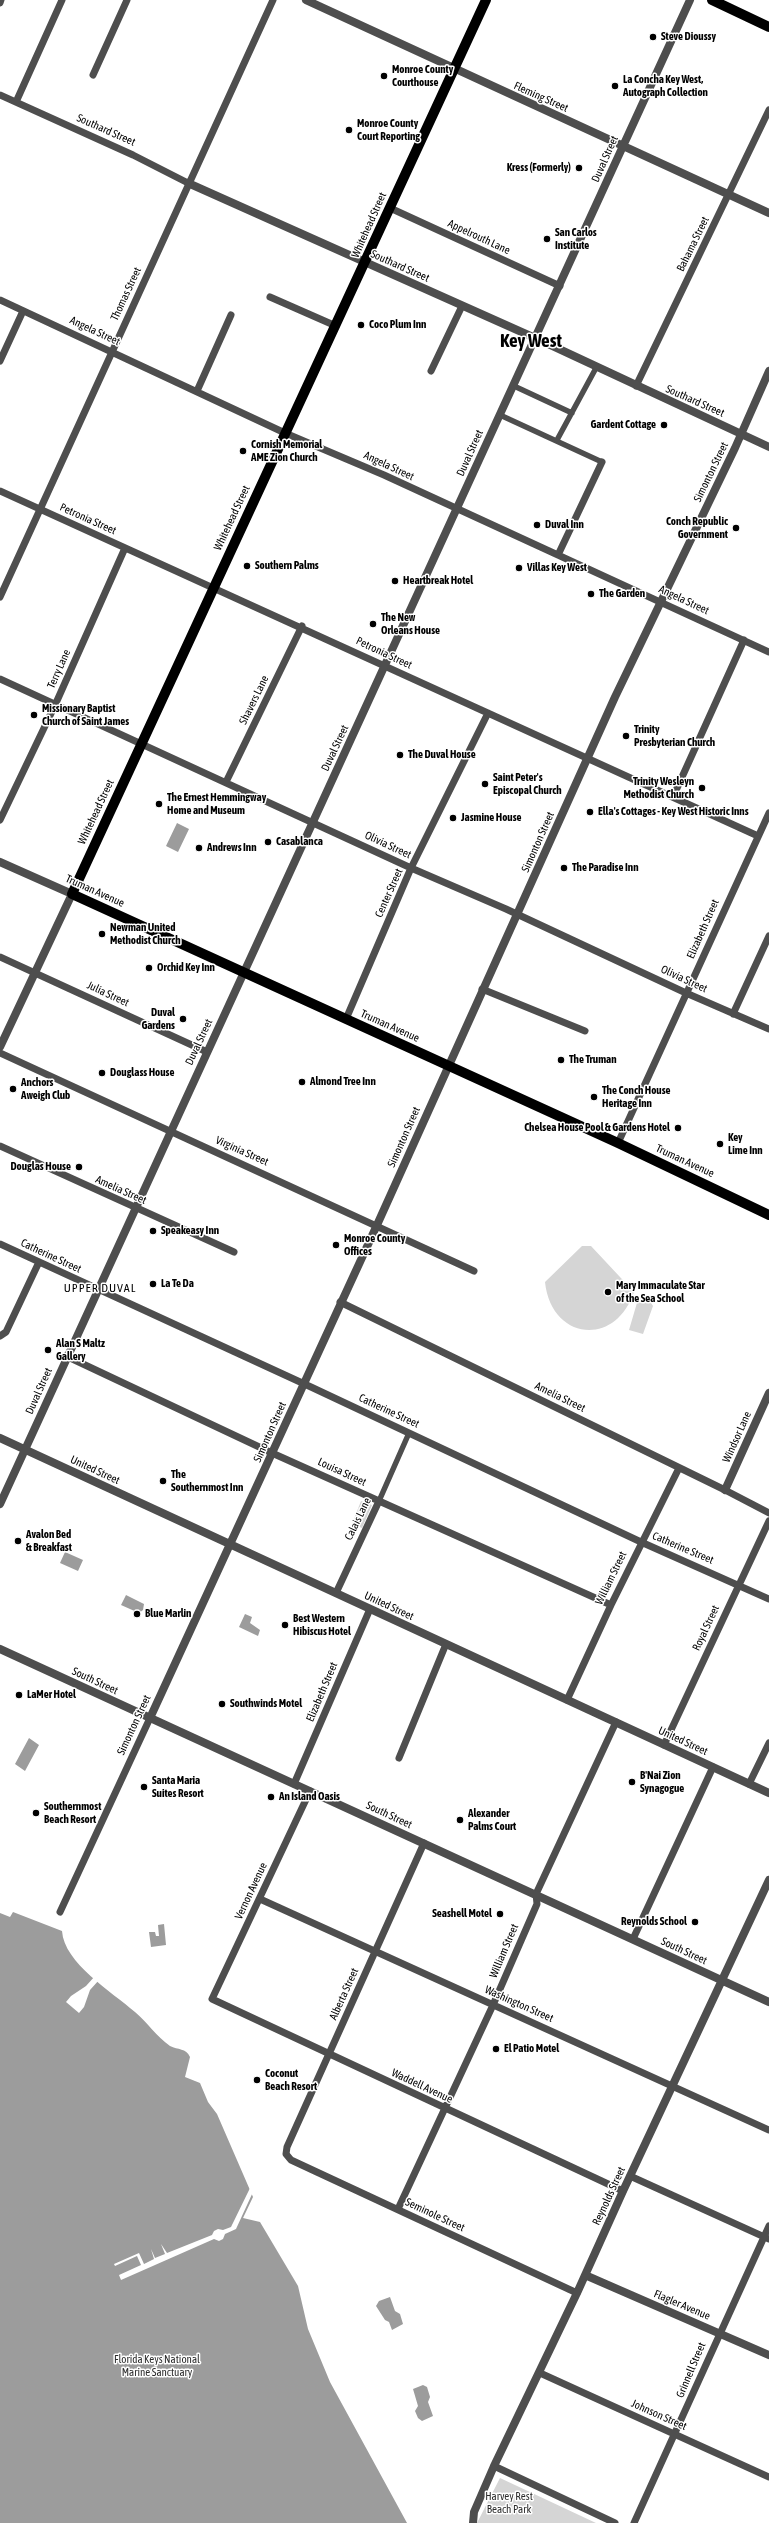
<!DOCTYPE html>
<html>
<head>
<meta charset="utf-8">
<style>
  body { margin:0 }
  canvas { display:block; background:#fff }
</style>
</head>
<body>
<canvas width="769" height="2523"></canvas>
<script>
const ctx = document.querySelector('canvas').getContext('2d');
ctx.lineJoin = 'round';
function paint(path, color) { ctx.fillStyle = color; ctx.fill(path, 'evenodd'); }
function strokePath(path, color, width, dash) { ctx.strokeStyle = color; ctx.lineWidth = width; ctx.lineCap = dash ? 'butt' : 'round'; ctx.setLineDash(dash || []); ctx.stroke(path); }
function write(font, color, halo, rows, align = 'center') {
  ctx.font = font + ' "Asap Condensed",sans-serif'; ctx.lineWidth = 3; ctx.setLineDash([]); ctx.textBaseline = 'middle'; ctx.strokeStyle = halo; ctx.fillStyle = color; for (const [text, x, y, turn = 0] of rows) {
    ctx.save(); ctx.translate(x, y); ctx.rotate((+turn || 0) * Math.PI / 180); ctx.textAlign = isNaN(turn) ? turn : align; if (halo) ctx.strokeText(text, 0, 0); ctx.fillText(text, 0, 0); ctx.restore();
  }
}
const green = new Path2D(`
  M582,1246H591L634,1292C615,1348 551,1340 545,1282Z
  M639,1296L650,1301L653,1306L643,1334L629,1330Z
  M361,1501L372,1505L362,1528L352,1524Z
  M500,2478L596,2523H477Z`);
const water = new Path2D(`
  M177,823L189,829L178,852L166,846Z
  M65,1552L83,1560L78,1571L60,1563Z
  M126,1595L144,1604L143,1610L139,1613L121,1605Z
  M245,1614L252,1617L250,1623L260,1630L258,1636L239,1627Z
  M29,1738L39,1745L25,1771L15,1764Z
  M13,1912L62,1931C64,1963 112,1992 135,2012C147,2022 157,2037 170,2046C178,2050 186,2048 190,2057L185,2077L200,2083L208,2102L217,2114L253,2197L243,2218L260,2222L298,2286L308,2329L330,2382L407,2523H0V1913L10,1917Z
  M164,1924L166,1945L151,1947L149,1932H155L156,1936H159L158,1925Z
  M390,2297L395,2311L400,2314L403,2324L392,2330L389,2322L385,2320L376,2306L379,2301Z
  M423,2385L427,2387L430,2397L428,2402L433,2416L422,2421L418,2418L415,2411L418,2406L413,2389Z`);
const pier = new Path2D(`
  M95,1976L99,1980L90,1990L84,2007L79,2013L66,2002L71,1996L86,1986Z
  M251,2186L253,2192L236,2229L225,2234L223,2239L219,2241L214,2239L121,2280L119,2275L141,2265L137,2256L115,2266L114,2264L139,2253L144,2264L154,2259L151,2249L155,2258L165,2254L161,2244L167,2253L212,2235L214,2231L218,2229L223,2230L231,2227Z`);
const pedestrian = new Path2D(`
  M514,386L572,413
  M500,415L602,462
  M557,440L596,368
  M379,1501L409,1433`);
const minor = new Path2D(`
  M0,3L1,0
  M93,75L127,0
  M0,95L133,155L188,183
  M16,102L62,0
  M390,208L560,286
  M270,297L336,326
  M0,300L285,433L384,475L769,652
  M0,361L23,311
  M431,371L462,306
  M636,386L769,110
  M197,391L231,315
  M0,491L758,836
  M558,555L602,462
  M0,597L273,0
  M0,679L411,868L506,909L686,993L769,1029
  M226,782L302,626
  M673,797L744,640
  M0,820L56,703L125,548
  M0,957L207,1052
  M482,989L585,1031
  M733,1014L769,936
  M346,1019L411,868L488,713
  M0,1053L474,1271
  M618,1143L769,813
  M0,1146L234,1252
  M0,1244L311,1387L641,1542L769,1599
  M340,1302L725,1490L769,1513
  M0,1336L6,1332L39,1262
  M66,1356L272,1453L611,1605
  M336,1593L379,1501
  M567,1700L611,1605L679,1468
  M664,1745L769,1521
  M399,1758L446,1644
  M294,1784L370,1609
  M749,1784L769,1743
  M310,1791L212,1999L623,2191
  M424,1843L287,2147L286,2154L291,2160L577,2293
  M260,1899L769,2130
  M60,1912L150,1718
  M633,1939L713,1767
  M630,2176L769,2239
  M398,2209L493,2005L537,1904L536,1894L616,1722
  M540,2373L769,2477
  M494,2466L615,2523
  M634,2523L769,2226`);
const tertiary = new Path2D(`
  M306,0L769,213
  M188,183L544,342L769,447
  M0,862L72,894L0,1047
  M0,1438L769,1793
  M725,1490L769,1393
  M0,1504L690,0
  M0,1649L769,2002
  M150,1718L377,1225L615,697L735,448L769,371
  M585,2275L769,2355
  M473,2523L474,2512L494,2466L577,2293L623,2191L769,1880`);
const primary = new Path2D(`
  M486,0L72,894L618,1143L769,1215
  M712,0L769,27`);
const markers = [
  [653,37,4,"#000"],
  [384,76,4,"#000"],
  [615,86,4,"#000"],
  [349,130,4,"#000"],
  [579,168,4,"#000"],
  [547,239,4,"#000"],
  [361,325,4,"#000"],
  [664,425,4,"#000"],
  [243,451,4,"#000"],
  [537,525,4,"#000"],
  [736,528,4,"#000"],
  [247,566,4,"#000"],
  [519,568,4,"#000"],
  [395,581,4,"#000"],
  [591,594,4,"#000"],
  [373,624,4,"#000"],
  [34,715,4,"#000"],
  [626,736,4,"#000"],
  [400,755,4,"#000"],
  [485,784,4,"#000"],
  [702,788,4,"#000"],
  [159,804,4,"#000"],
  [590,812,4,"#000"],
  [453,818,4,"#000"],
  [268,842,4,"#000"],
  [199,848,4,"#000"],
  [564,868,4,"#000"],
  [102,934,4,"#000"],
  [149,968,4,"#000"],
  [183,1019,4,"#000"],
  [561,1060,4,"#000"],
  [102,1073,4,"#000"],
  [302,1082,4,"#000"],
  [13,1089,4,"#000"],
  [594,1097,4,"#000"],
  [678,1128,4,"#000"],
  [720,1144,4,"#000"],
  [79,1167,4,"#000"],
  [153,1231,4,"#000"],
  [336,1245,4,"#000"],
  [153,1284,4,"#000"],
  [608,1292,4,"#000"],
  [48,1350,4,"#000"],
  [163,1481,4,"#000"],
  [18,1541,4,"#000"],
  [137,1614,4,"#000"],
  [285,1625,4,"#000"],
  [19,1695,4,"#000"],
  [222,1704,4,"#000"],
  [632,1782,4,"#000"],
  [144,1787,4,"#000"],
  [271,1797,4,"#000"],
  [36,1813,4,"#000"],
  [460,1820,4,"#000"],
  [500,1914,4,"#000"],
  [695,1922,4,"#000"],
  [496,2049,4,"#000"],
  [257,2080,4,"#000"]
];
const poiNames = [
  ["Steve Dioussy",661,37],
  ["Monroe County",392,70],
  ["Courthouse",392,83],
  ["La Concha Key West,",623,80],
  ["Autograph Collection",623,93],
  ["Monroe County",357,124],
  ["Court Reporting",357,137],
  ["Kress (Formerly)",571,168,"right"],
  ["San Carlos",555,233],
  ["Institute",555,246],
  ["Coco Plum Inn",369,325],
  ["Gardent Cottage",656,425,"right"],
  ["Cornish Memorial",251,445],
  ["AME Zion Church",251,458],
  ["Conch Republic",728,522,"right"],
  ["Government",728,535,"right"],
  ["Duval Inn",545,525],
  ["Southern Palms",255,566],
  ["Villas Key West",527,568],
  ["Heartbreak Hotel",403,581],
  ["The Garden",599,594],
  ["The New",381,618],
  ["Orleans House",381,631],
  ["Missionary Baptist",42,709],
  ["Church of Saint James",42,722],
  ["Trinity",634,730],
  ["Presbyterian Church",634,743],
  ["The Duval House",408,755],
  ["Saint Peter's",493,778],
  ["Episcopal Church",493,791],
  ["Trinity Wesleyn",694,782,"right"],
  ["Methodist Church",694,795,"right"],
  ["The Ernest Hemmingway",167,798],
  ["Home and Museum",167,811],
  ["Ella's Cottages - Key West Historic Inns",598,812],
  ["Jasmine House",461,818],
  ["Casablanca",276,842],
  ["Andrews Inn",207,848],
  ["The Paradise Inn",572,868],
  ["Newman United",110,928],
  ["Methodist Church",110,941],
  ["Orchid Key Inn",157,968],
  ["Duval",175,1013,"right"],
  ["Gardens",175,1026,"right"],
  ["The Truman",569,1060],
  ["Douglass House",110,1073],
  ["Almond Tree Inn",310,1082],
  ["Anchors",21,1083],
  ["Aweigh Club",21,1096],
  ["The Conch House",602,1091],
  ["Heritage Inn",602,1104],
  ["Chelsea House Pool & Gardens Hotel",670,1128,"right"],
  ["Key",728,1138],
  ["Lime Inn",728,1151],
  ["Douglas House",71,1167,"right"],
  ["Speakeasy Inn",161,1231],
  ["Monroe County",344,1239],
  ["Offices",344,1252],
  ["La Te Da",161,1284],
  ["Mary Immaculate Star",616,1286],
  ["of the Sea School",616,1299],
  ["Alan S Maltz",56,1344],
  ["Gallery",56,1357],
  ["The",171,1475],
  ["Southernmost Inn",171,1488],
  ["Avalon Bed",26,1535],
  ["& Breakfast",26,1548],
  ["Blue Marlin",145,1614],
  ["Best Western",293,1619],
  ["Hibiscus Hotel",293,1632],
  ["LaMer Hotel",27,1695],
  ["Southwinds Motel",230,1704],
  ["B'Nai Zion",640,1776],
  ["Synagogue",640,1789],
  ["Santa Maria",152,1781],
  ["Suites Resort",152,1794],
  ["An Island Oasis",279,1797],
  ["Southernmost",44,1807],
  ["Beach Resort",44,1820],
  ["Alexander",468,1814],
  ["Palms Court",468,1827],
  ["Seashell Motel",492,1914,"right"],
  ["Reynolds School",687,1922,"right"],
  ["El Patio Motel",504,2049],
  ["Coconut",265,2074],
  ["Beach Resort",265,2087]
];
const streetNames = [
  ["Fleming Street",541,97,24],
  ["Southard Street",106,130,24],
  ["Duval Street",605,159,-66],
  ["Whitehead Street",369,225,-66],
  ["Appelrouth Lane",479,237,25],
  ["Bahama Street",693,244,-64],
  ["Southard Street",400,266,24],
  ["Thomas Street",126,294,-65],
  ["Angela Street",95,331,25],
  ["Southard Street",695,401,24],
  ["Duval Street",470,453,-66],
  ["Angela Street",389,466,25],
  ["Simonton Street",711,472,-64],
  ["Whitehead Street",232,518,-65],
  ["Petronia Street",88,519,24],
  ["Angela Street",684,600,25],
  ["Petronia Street",384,653,25],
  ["Terry Lane",59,669,-66],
  ["Shavers Lane",254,700,-64],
  ["Duval Street",335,748,-65],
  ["Whitehead Street",96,812,-65],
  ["Simonton Street",538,842,-66],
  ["Olivia Street",388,845,25],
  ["Truman Avenue",95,891,24],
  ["Center Street",389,893,-66],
  ["Elizabeth Street",703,929,-66],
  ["Olivia Street",684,979,25],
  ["Julia Street",108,994,25],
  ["Truman Avenue",390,1026,24],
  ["Duval Street",199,1042,-65],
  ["Simonton Street",404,1137,-66],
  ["Virginia Street",242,1151,24],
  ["Truman Avenue",685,1161,25],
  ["Amelia Street",121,1190,24],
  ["Catherine Street",51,1256,25],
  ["Duval Street",39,1391,-66],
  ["Amelia Street",560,1397,26],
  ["Catherine Street",389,1411,25],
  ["Simonton Street",270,1432,-66],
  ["Windsor Lane",737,1437,-66],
  ["United Street",95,1470,25],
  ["Louisa Street",342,1472,25],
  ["Calais Lane",358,1519,-64],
  ["Catherine Street",683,1548,23],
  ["William Street",611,1578,-64],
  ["United Street",389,1606,25],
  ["Royal Street",706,1628,-65],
  ["South Street",95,1681,25],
  ["Elizabeth Street",322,1692,-67],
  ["Simonton Street",134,1725,-65],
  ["United Street",683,1741,25],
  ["South Street",389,1815,25],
  ["Vernon Avenue",251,1891,-65],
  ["William Street",504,1951,-67],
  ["South Street",684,1951,25],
  ["Alberta Street",344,1994,-66],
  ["Washington Street",519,2004,24],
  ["Waddell Avenue",422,2086,25],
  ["Reynolds Street",609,2196,-65],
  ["Seminole Street",435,2215,25],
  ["Flagler Avenue",682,2305,23],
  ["Grinnell Street",691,2370,-67],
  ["Johnson Street",659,2415,24]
];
const parkNames = [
  ["Florida Keys National",157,2360],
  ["Marine Sanctuary",157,2373],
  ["Harvey Rest",509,2497],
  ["Beach Park",509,2510]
];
const neighbourhoodNames = [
  ["UPPER DUVAL",100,1288]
];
const townNames = [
  ["Key West",531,341]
];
paint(green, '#d5d5d5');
paint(water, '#9c9c9c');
paint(pier, '#fff');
strokePath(pedestrian, '#4e4e4e', 5.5);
strokePath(minor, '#4e4e4e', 7);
strokePath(tertiary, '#4e4e4e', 8);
strokePath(primary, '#000', 10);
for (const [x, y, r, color] of markers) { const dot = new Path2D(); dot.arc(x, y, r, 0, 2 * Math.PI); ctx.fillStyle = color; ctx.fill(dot); strokePath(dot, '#fff', 1.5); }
write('bold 11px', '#000', '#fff', poiNames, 'left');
write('11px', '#000', '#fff', streetNames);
write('11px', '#2c2c2c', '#fff', parkNames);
ctx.letterSpacing = '1px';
write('12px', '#000', '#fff', neighbourhoodNames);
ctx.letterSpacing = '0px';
write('bold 19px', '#000', '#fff', townNames);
</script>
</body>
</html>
